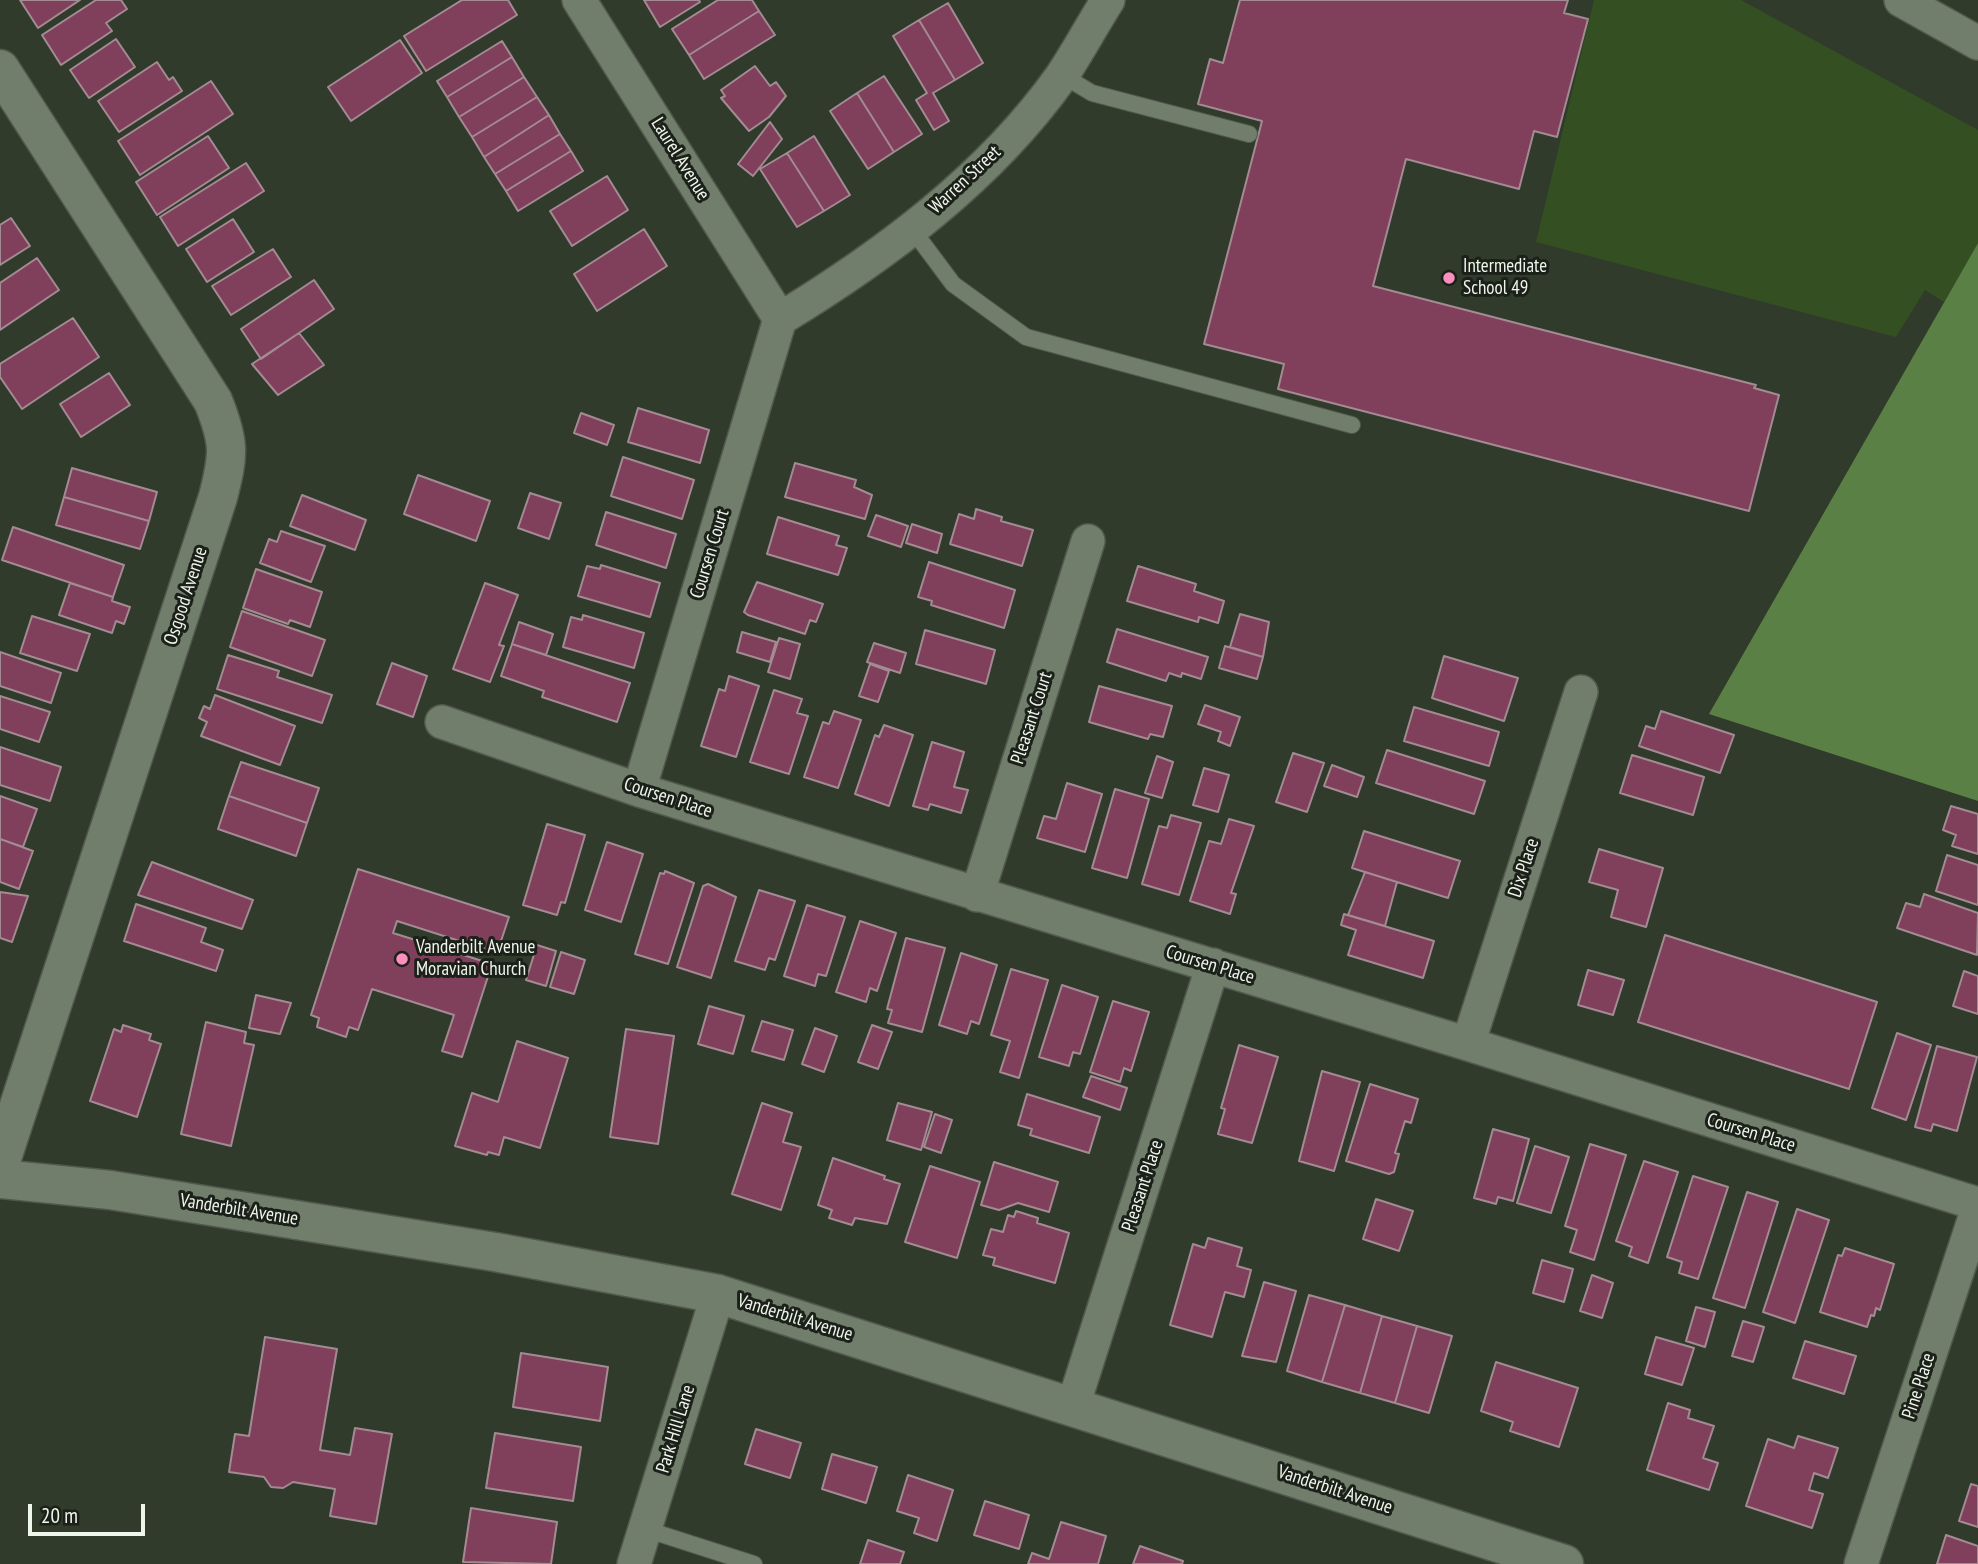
<!DOCTYPE html>
<html>
<head>
<meta charset="utf-8">
<style>
  body { margin:0 }
  #map { position:relative; width:1978px; height:1564px; overflow:hidden; background:#303b2b; font-family:"PT Sans Narrow",sans-serif }
  canvas { display:block }
  .scale { position:absolute; left:28px; top:1504px; width:117px; height:32px; box-sizing:border-box; border:4px solid #eef5ea; border-top:0; padding-left:9px; font-size:21px; line-height:24px; white-space:nowrap; color:#eef5ea; -webkit-text-stroke:5px #1b2019; paint-order:stroke }
</style>
</head>
<body>
<div id="map">
<canvas width="1978" height="1564"></canvas>
<div class="scale">20 m</div>
</div>
<script>
const ctx = document.querySelector('canvas').getContext('2d');
ctx.lineJoin = 'round';
function paint(path, color) { ctx.fillStyle = color; ctx.fill(path, 'evenodd'); }
function strokePath(path, color, width, dash) { ctx.strokeStyle = color; ctx.lineWidth = width; ctx.lineCap = dash ? 'butt' : 'round'; ctx.setLineDash(dash || []); ctx.stroke(path); }
function write(font, color, halo, rows, align = 'center') {
  ctx.font = font + ' "PT Sans Narrow",sans-serif'; ctx.lineWidth = 6; ctx.setLineDash([]); ctx.textBaseline = 'middle'; ctx.strokeStyle = halo; ctx.fillStyle = color; for (const [text, x, y, turn = 0] of rows) {
    ctx.save(); ctx.translate(x, y); ctx.rotate((+turn || 0) * Math.PI / 180); ctx.textAlign = isNaN(turn) ? turn : align; if (halo) ctx.strokeText(text, 0, 0); ctx.fillText(text, 0, 0); ctx.restore();
  }
}
const green = new Path2D(`
  M1594,0H1741L1978,130V243L1944,302L1925,290L1896,337L1536,242Z`);
const forest = new Path2D(`
  M1978,243V801L1709,714Z`);
const building = new Path2D(`
  M20,0H80L38,28Z
  M96,0H121L127,9L106,23L112,31L61,65L42,35Z
  M462,0H508L517,15L426,71L404,36Z
  M644,0H699L700,2L660,27Z
  M718,0H752L759,11L689,55L672,29Z
  M1240,0H1568L1564,13L1588,19L1557,137L1534,131L1519,189L1406,159L1373,286L1756,385L1754,388L1779,395L1749,511L1278,389L1284,364L1204,344L1262,121L1198,104L1210,59L1223,63Z
  M948,3L983,63L955,80L919,20Z
  M759,11L775,35L704,79L689,55Z
  M919,20L955,80L933,93L949,121L934,130L916,100L927,93L893,36Z
  M116,39L135,67L89,98L70,70Z
  M400,40L422,73L351,121L328,87Z
  M502,41L512,57L447,97L437,81Z
  M512,57L524,77L459,117L447,97Z
  M157,62L169,80L173,77L182,91L119,132L98,101Z
  M755,66L770,86L776,82L786,96L769,117L749,131L721,98L725,96L721,90Z
  M884,76L922,134L894,152L857,93Z
  M524,77L537,97L472,137L459,117Z
  M211,81L233,114L140,175L118,141Z
  M857,93L894,152L868,169L830,111Z
  M537,97L549,115L484,157L472,137Z
  M549,115L560,134L495,174L484,157Z
  M770,122L782,139L753,176L738,164Z
  M560,134L571,151L506,191L495,174Z
  M208,136L229,168L157,215L136,182Z
  M814,136L850,195L824,211L787,153Z
  M571,151L583,171L518,211L506,191Z
  M787,153L824,211L797,227L760,169Z
  M246,163L264,191L178,246L160,217Z
  M607,176L628,210L572,246L550,211Z
  M11,218L30,246L0,265V225Z
  M233,219L254,252L207,282L186,249Z
  M644,229L667,266L597,311L574,274Z
  M273,249L291,277L231,315L212,286Z
  M37,258L59,290L0,330V283Z
  M314,280L334,309L261,359L241,329Z
  M73,318L99,357L22,409L0,377V364Z
  M299,333L324,365L278,395L252,364Z
  M109,373L130,405L81,437L60,404Z
  M638,408L709,430L700,463L628,442Z
  M581,413L614,425L607,445L574,433Z
  M623,457L694,480L682,519L611,496Z
  M795,463L856,480L854,487L872,495L865,519L785,497Z
  M72,468L157,492L149,521L64,497Z
  M418,475L490,501L476,541L404,514Z
  M530,493L561,503L549,539L518,528Z
  M302,495L366,520L355,550L290,526Z
  M64,497L149,521L140,549L56,525Z
  M976,509L1002,517L1001,521L1033,530L1022,566L950,544L959,514L974,519Z
  M606,512L676,534L666,568L596,545Z
  M876,515L908,526L901,547L868,536Z
  M778,517L839,536L836,545L847,548L838,575L767,554Z
  M912,524L942,534L937,553L906,543Z
  M13,527L124,565L113,597L2,560Z
  M281,531L325,546L311,582L260,563L269,539L277,542Z
  M929,562L1015,590L1004,628L931,605L932,601L918,597Z
  M601,565L660,583L650,617L578,596L587,566L600,569Z
  M1138,566L1196,584L1194,591L1224,601L1218,623L1199,617L1198,622L1127,601Z
  M256,569L322,592L310,627L290,620L288,624L243,608Z
  M757,582L823,604L816,622L810,620L805,634L748,615L744,612Z
  M70,583L113,597L112,601L130,607L124,624L116,621L112,633L59,615Z
  M485,583L518,595L499,645L504,646L490,682L453,669Z
  M242,611L325,640L312,676L230,647Z
  M1240,614L1269,622L1263,657L1230,647Z
  M583,615L644,633L634,668L563,647L571,617L582,620Z
  M32,616L90,634L77,671L20,653Z
  M519,622L553,634L546,655L512,644Z
  M1117,629L1208,657L1201,679L1182,673L1181,677L1169,673L1166,681L1107,662Z
  M925,630L995,650L986,684L916,664Z
  M742,632L776,642L770,662L737,652Z
  M779,638L800,644L790,679L768,672Z
  M874,643L906,653L900,673L867,662Z
  M512,644L630,683L617,722L542,697L544,691L501,676Z
  M1225,646L1263,657L1257,679L1219,668Z
  M0,652L61,673L51,703L0,686Z
  M228,655L279,671L277,677L332,695L322,723L217,689Z
  M1444,656L1518,678L1504,721L1432,698Z
  M392,663L427,676L413,717L377,704Z
  M870,664L889,671L878,702L859,696Z
  M729,676L759,686L736,757L701,746L719,689L725,691Z
  M1099,686L1172,706L1163,737L1150,734L1148,739L1089,722Z
  M774,690L802,699L797,713L808,716L789,774L750,762Z
  M215,695L295,726L280,765L201,736L207,722L199,718L204,706L210,709Z
  M0,696L50,712L39,742L0,729Z
  M1205,705L1240,717L1230,746L1218,741L1221,732L1198,724Z
  M1414,707L1499,732L1489,766L1404,741Z
  M834,711L861,720L838,788L804,777L823,722L829,724Z
  M1661,711L1734,735L1720,773L1639,746L1646,726L1655,729Z
  M884,725L913,735L889,806L855,794L875,735L879,737Z
  M932,742L964,752L954,787L968,790L961,813L930,804L928,810L913,806Z
  M0,747L61,767L50,801L0,785Z
  M1387,750L1485,781L1474,814L1376,783Z
  M1293,753L1324,763L1307,812L1276,802Z
  M1632,755L1704,777L1693,815L1620,793Z
  M1157,756L1173,762L1162,798L1145,793Z
  M241,762L319,788L307,823L229,796Z
  M1332,765L1364,777L1357,797L1324,786Z
  M1204,768L1229,775L1218,812L1193,805Z
  M1067,783L1102,794L1085,852L1037,838L1044,816L1056,819Z
  M1115,789L1149,799L1127,878L1092,868Z
  M0,796L37,809L23,847L0,839Z
  M229,796L307,823L296,856L218,829Z
  M1951,806L1978,814V854L1952,846L1956,835L1943,830Z
  M1171,815L1201,823L1179,895L1142,884L1159,826L1167,828Z
  M1229,819L1254,826L1231,893L1236,894L1230,914L1190,901L1209,841L1221,844Z
  M547,824L585,835L565,903L561,902L557,915L523,905Z
  M1364,831L1460,861L1448,898L1352,868Z
  M0,839L33,851L19,889L0,882Z
  M607,842L643,854L621,922L585,910Z
  M1599,849L1663,868L1646,927L1611,917L1618,890L1589,882Z
  M1947,855L1978,865V905L1936,891Z
  M152,862L253,900L242,929L138,895Z
  M358,869L509,917L497,953L397,921L393,933L492,964L462,1057L442,1051L454,1015L372,989L358,1030L349,1027L346,1037L317,1027L319,1018L311,1015Z
  M665,871L694,883L668,964L635,954L660,873L664,874Z
  M1365,872L1397,882L1385,926L1348,915Z
  M708,884L736,897L711,978L677,967L703,886Z
  M759,890L795,901L775,960L769,958L765,970L735,961Z
  M0,892L28,896L12,942L0,938Z
  M1924,894L1978,913L1977,955L1897,928L1906,903L1920,907Z
  M136,904L206,928L201,942L223,950L216,971L124,941Z
  M807,905L845,917L826,976L818,974L815,986L784,976Z
  M1344,914L1434,941L1423,978L1348,955L1356,930L1341,925Z
  M860,921L896,933L877,991L870,988L866,1002L836,992Z
  M1665,935L1877,1002L1849,1089L1638,1022Z
  M906,938L945,948L922,1032L888,1023L892,1010L887,1009Z
  M537,945L556,951L546,986L526,980Z
  M561,952L585,960L574,994L550,987Z
  M961,953L997,965L979,1024L971,1021L967,1034L939,1025Z
  M1011,969L1048,980L1019,1078L1000,1072L1010,1041L991,1035Z
  M1588,970L1624,980L1613,1015L1578,1005Z
  M1964,971L1978,976V1014L1953,1006Z
  M1062,985L1098,997L1080,1054L1073,1052L1069,1066L1039,1057Z
  M256,995L291,1003L280,1034L249,1028Z
  M1113,1001L1149,1012L1131,1071L1124,1068L1120,1082L1090,1072Z
  M709,1006L744,1016L733,1054L698,1044Z
  M762,1021L793,1030L784,1060L752,1051Z
  M206,1022L246,1032L244,1043L254,1045L231,1146L181,1134Z
  M123,1025L151,1034L149,1040L161,1044L137,1117L90,1101L114,1029L121,1032Z
  M872,1025L892,1032L878,1069L858,1062Z
  M815,1028L837,1036L824,1072L802,1064Z
  M626,1029L674,1036L658,1144L610,1137Z
  M1897,1033L1931,1045L1906,1120L1872,1108Z
  M517,1041L568,1058L540,1148L504,1137L499,1155L488,1152L487,1155L455,1146L472,1093L498,1102Z
  M1239,1045L1278,1057L1252,1143L1218,1134L1225,1109L1221,1108Z
  M1937,1046L1977,1057L1957,1131L1933,1124L1931,1131L1915,1127Z
  M1322,1071L1360,1082L1334,1171L1299,1161Z
  M1091,1076L1127,1088L1120,1110L1083,1097Z
  M1370,1084L1418,1099L1411,1123L1405,1121L1395,1153L1399,1154L1394,1172L1389,1174L1346,1161Z
  M1027,1094L1100,1117L1089,1153L1030,1135L1032,1129L1018,1125Z
  M762,1103L792,1113L783,1142L801,1147L781,1210L732,1194Z
  M898,1103L932,1112L921,1150L887,1140Z
  M935,1114L952,1120L941,1153L924,1147Z
  M1493,1129L1529,1139L1513,1201L1498,1197L1496,1204L1474,1198Z
  M1590,1144L1626,1155L1594,1260L1570,1252L1577,1230L1565,1226Z
  M1535,1146L1569,1157L1551,1213L1517,1203Z
  M833,1158L885,1176L884,1179L900,1184L887,1224L855,1218L852,1225L829,1218L832,1210L818,1205Z
  M1644,1161L1678,1172L1648,1263L1629,1256L1632,1247L1616,1241Z
  M994,1162L1058,1182L1049,1212L1018,1203L999,1210L981,1205Z
  M930,1166L980,1182L957,1258L905,1242Z
  M1693,1176L1728,1187L1698,1279L1679,1273L1682,1262L1667,1257Z
  M1747,1192L1778,1202L1745,1308L1713,1298Z
  M1376,1199L1413,1211L1399,1251L1363,1239Z
  M1797,1209L1829,1220L1795,1323L1763,1312Z
  M1016,1211L1038,1218L1037,1223L1069,1233L1055,1283L993,1265L995,1258L983,1255L991,1229L1003,1232L1008,1215L1014,1217Z
  M1208,1238L1242,1248L1237,1266L1251,1270L1244,1297L1225,1292L1212,1337L1170,1325L1193,1244L1205,1248Z
  M1845,1248L1894,1264L1880,1310L1876,1308L1874,1316L1871,1315L1867,1327L1820,1312L1838,1255L1842,1256Z
  M1542,1260L1573,1269L1564,1302L1533,1293Z
  M1592,1275L1613,1283L1602,1318L1580,1311Z
  M1264,1282L1296,1291L1276,1362L1242,1356Z
  M1309,1295L1345,1305L1322,1382L1287,1371Z
  M1345,1305L1382,1316L1360,1393L1322,1382Z
  M1696,1307L1715,1312L1705,1347L1686,1341Z
  M1382,1316L1417,1326L1395,1403L1360,1393Z
  M1743,1321L1764,1327L1753,1362L1732,1356Z
  M1417,1326L1452,1336L1429,1413L1395,1403Z
  M265,1337L337,1349L320,1450L350,1455L355,1428L392,1434L376,1524L330,1516L335,1489L293,1482L283,1488L271,1487L264,1477L229,1472L235,1434L249,1436Z
  M1656,1337L1694,1348L1682,1385L1645,1374Z
  M1805,1341L1856,1356L1844,1394L1793,1378Z
  M521,1353L608,1367L600,1421L513,1407Z
  M1496,1362L1578,1388L1559,1447L1510,1431L1513,1422L1481,1411Z
  M1668,1403L1690,1410L1688,1418L1714,1426L1703,1458L1718,1463L1709,1490L1647,1470Z
  M756,1429L801,1443L790,1478L745,1464Z
  M495,1433L581,1447L573,1501L486,1488Z
  M1798,1436L1838,1448L1828,1478L1814,1473L1809,1490L1823,1494L1812,1528L1746,1506L1768,1439L1794,1448Z
  M832,1454L877,1467L866,1503L822,1489Z
  M908,1475L953,1490L937,1541L914,1533L919,1518L897,1511Z
  M1971,1484L1978,1486V1527L1959,1521Z
  M985,1501L1029,1515L1019,1549L974,1535Z
  M471,1508L557,1522L551,1564L463,1562Z
  M1061,1522L1106,1536L1098,1564H1028L1032,1553L1049,1559Z
  M1946,1535L1978,1546V1564H1937Z
  M868,1540L904,1552L900,1564H860Z
  M1140,1546L1183,1561L1182,1564H1133Z`);
const service = new Path2D(`
  M1062,75L1092,93L1249,134
  M912,229L953,284L1026,337L1352,425
  M645,1529L754,1564`);
const minor = new Path2D(`
  M579,0L780,319
  M1901,0L1978,43
  M780,319C885,255 989,178 1061,77C1078,52 1092,25 1108,0
  M442,722L639,790L1468,1044L1978,1204
  M639,790L780,319
  M977,895L1088,541
  M1468,1044L1581,692
  M1073,1406L1213,965
  M634,1564L718,1294
  M1861,1564L1978,1208`);
const tertiary = new Path2D(`
  M0,69L213,401C230,443 229,454 218,497L0,1164
  M0,1179L110,1190L278,1217L495,1252L718,1294L1564,1564`);
const markers = [
  [1449,278,7,"#fe8ebb"],
  [402,959,7,"#fe8ebb"]
];
const streetNames = [
  ["Laurel Avenue",680,159,58],
  ["Warren Street",965,180,-43],
  ["Coursen Court",710,554,-73],
  ["Osgood Avenue",186,596,-72],
  ["Pleasant Court",1032,718,-72],
  ["Coursen Place",668,798,18],
  ["Dix Place",1524,868,-72],
  ["Coursen Place",1210,965,17],
  ["Coursen Place",1751,1133,17],
  ["Pleasant Place",1143,1186,-72],
  ["Vanderbilt Avenue",239,1210,9],
  ["Vanderbilt Avenue",795,1318,17],
  ["Pine Place",1919,1386,-72],
  ["Park Hill Lane",676,1429,-73],
  ["Vanderbilt Avenue",1335,1490,18]
];
const poiNames = [
  ["Intermediate",1463,267],
  ["School 49",1463,289],
  ["Vanderbilt Avenue",416,948],
  ["Moravian Church",416,970]
];
paint(green, '#345022');
paint(forest, '#5b8045');
paint(building, '#803f5a');
strokePath(building, '#a38b93', 2);
strokePath(service, '#50594b', 18);
strokePath(minor, '#50594b', 36);
strokePath(tertiary, '#50594b', 41);
strokePath(service, '#727e6c', 16);
strokePath(minor, '#727e6c', 33);
strokePath(tertiary, '#727e6c', 38);
for (const [x, y, r, color] of markers) { const dot = new Path2D(); dot.arc(x, y, r, 0, 2 * Math.PI); ctx.fillStyle = color; ctx.fill(dot); strokePath(dot, '#1b2019', 2.5); }
write('19px', '#eef5ea', '#1b2019', streetNames);
write('19px', '#eef5ea', '#1b2019', poiNames, 'left');
</script>
</body>
</html>
